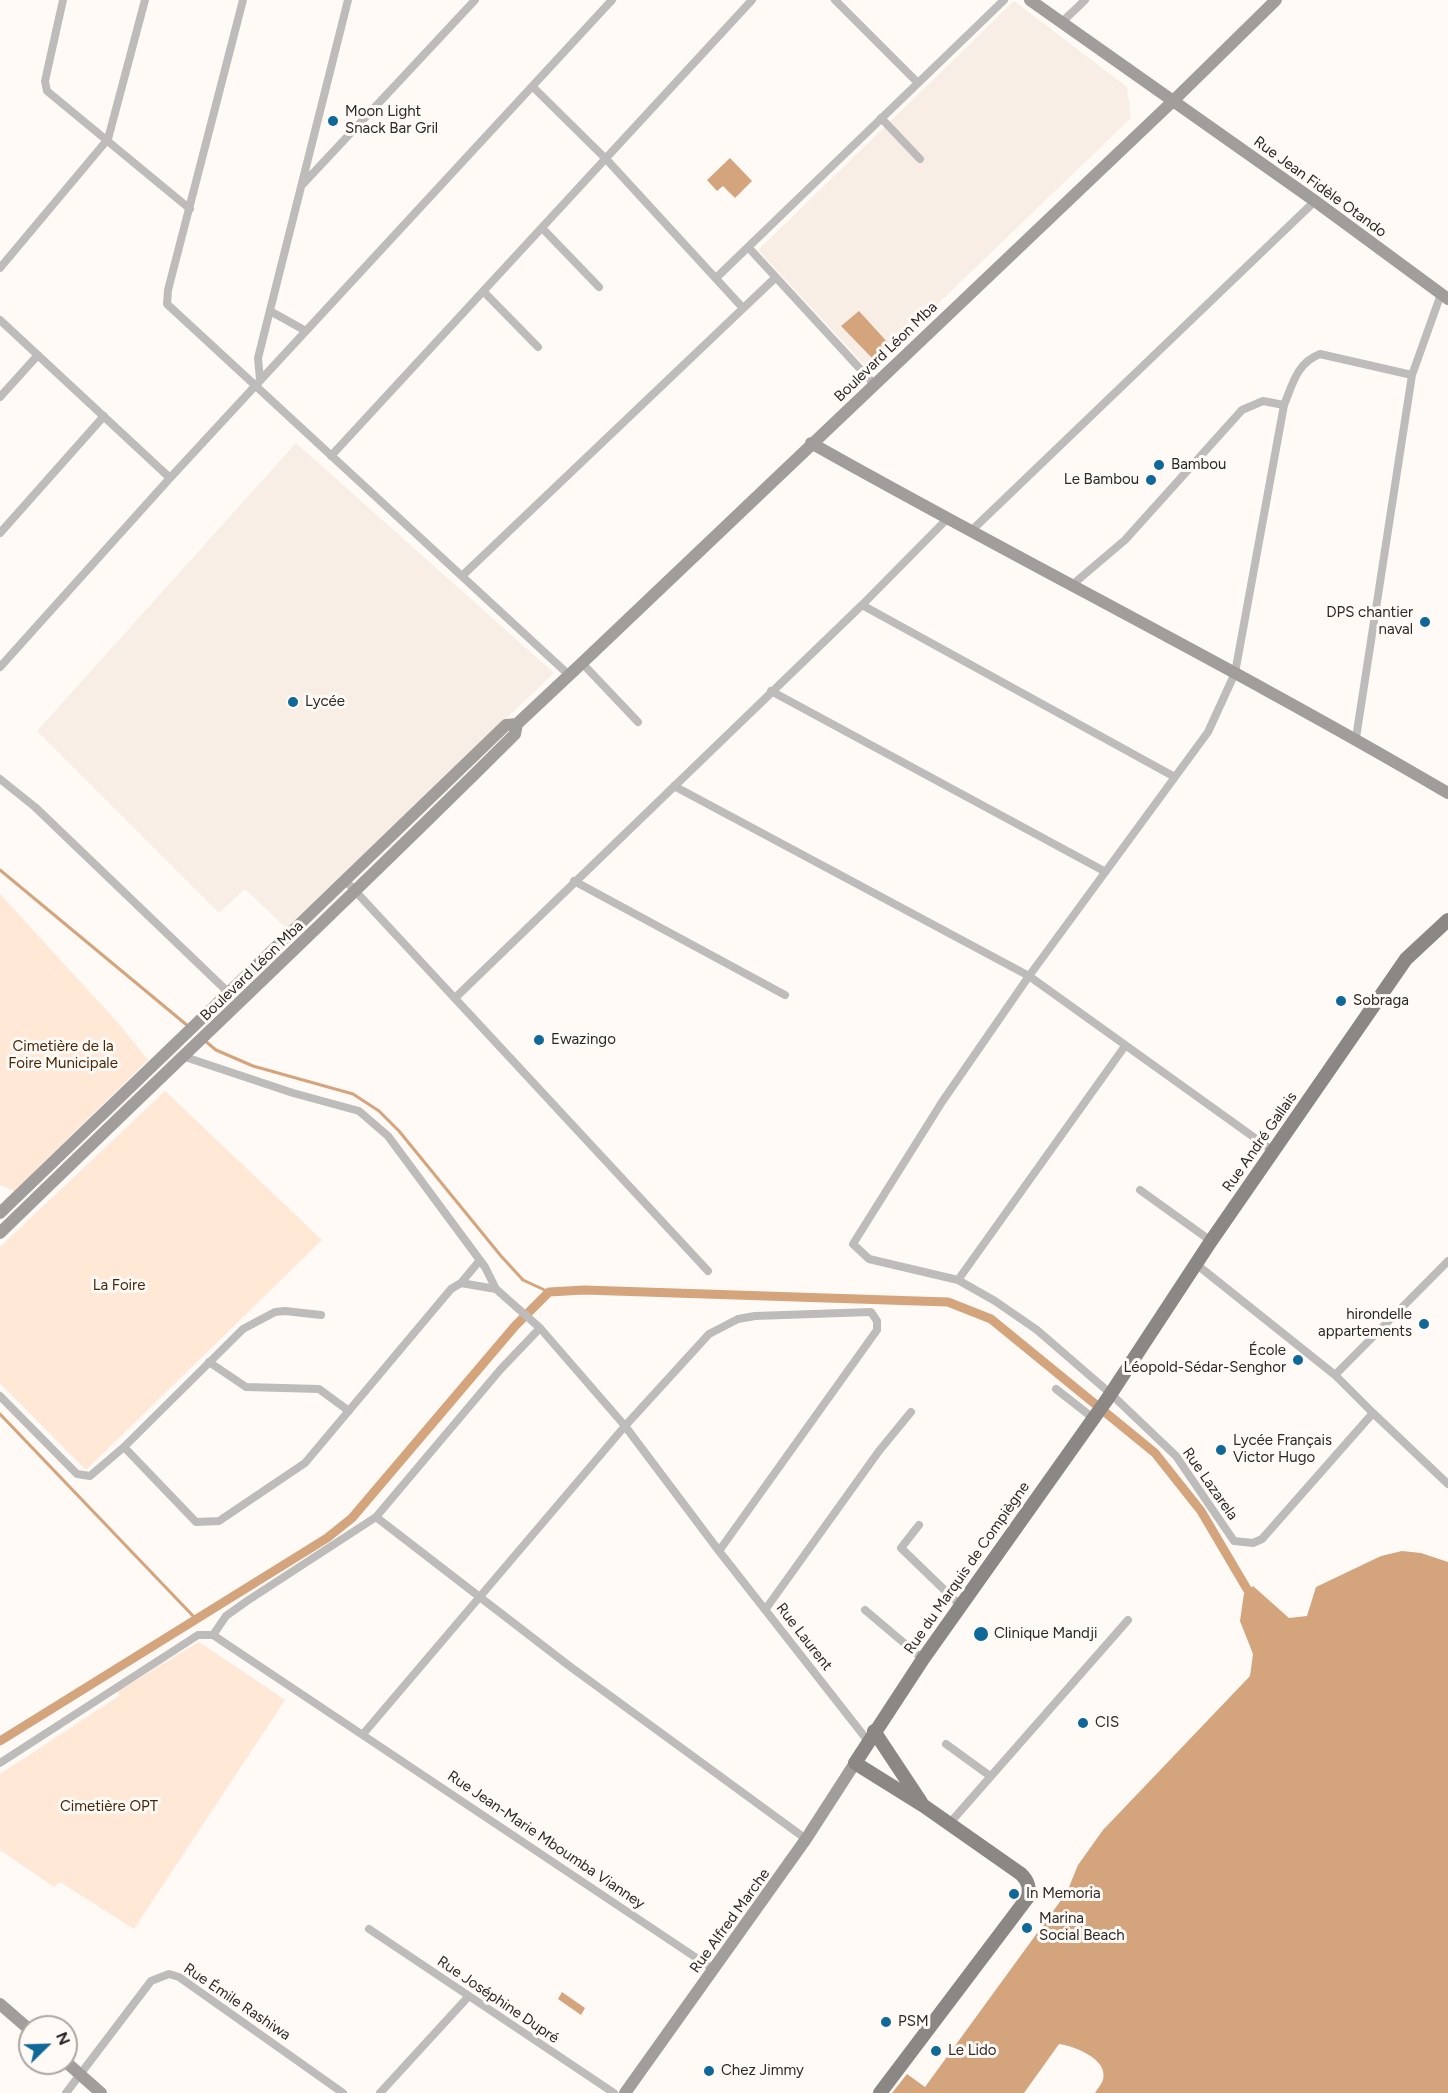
<!DOCTYPE html>
<html>
<head>
<meta charset="utf-8">
<style>
  body { margin:0 }
  #map { position:relative; width:1448px; height:2093px; overflow:hidden; background:#fffaf6; font-family:Figtree,sans-serif }
  canvas { display:block }
  .north { position:absolute; left:18px; top:2015px; width:60px; height:60px; box-sizing:border-box; background:#fffaf6; border:2px solid #aaa6a3; border-radius:50%; rotate:67deg; font-size:16px; font-weight:700; line-height:24px; text-align:center; color:#2b2927 }
  .north::after { content:''; display:block; margin:auto; width:21px; height:27px; background:#0f6898; clip-path:polygon(50% 0,100% 100%,50% 72%,0 100%) }
</style>
</head>
<body>
<div id="map">
<canvas width="1448" height="2093"></canvas>
<div class="north">N</div>
</div>
<script>
const ctx = document.querySelector('canvas').getContext('2d');
ctx.lineJoin = 'round';
function paint(path, color) { ctx.fillStyle = color; ctx.fill(path, 'evenodd'); }
function strokePath(path, color, width, dash) { ctx.strokeStyle = color; ctx.lineWidth = width; ctx.lineCap = dash ? 'butt' : 'round'; ctx.setLineDash(dash || []); ctx.stroke(path); }
function write(font, color, halo, rows, align = 'center') {
  ctx.font = font + ' Figtree,sans-serif'; ctx.lineWidth = 6; ctx.setLineDash([]); ctx.textBaseline = 'middle'; ctx.strokeStyle = halo; ctx.fillStyle = color; for (const [text, x, y, turn = 0] of rows) {
    ctx.save(); ctx.translate(x, y); ctx.rotate((+turn || 0) * Math.PI / 180); ctx.textAlign = isNaN(turn) ? turn : align; if (halo) ctx.strokeText(text, 0, 0); ctx.fillText(text, 0, 0); ctx.restore();
  }
}
const built = new Path2D(`
  M1014,1L1127,87L1131,118L869,370L758,250Z
  M296,443L554,673L286,928L245,889L219,913L37,731Z`);
const green = new Path2D(`
  M0,894L118,1023L148,1060L14,1191L0,1185Z
  M165,1091L322,1240L86,1470L0,1383V1247Z
  M199,1642L285,1700L134,1929L60,1882L54,1887L0,1850V1774L119,1696L118,1691Z`);
const water = new Path2D(`
  M730,158L752,181L735,198L723,186L717,191L707,180Z
  M859,311L889,344L873,359L841,326Z
  M1402,1551L1421,1553L1448,1562V2093H1095C1097,2089 1101,2085 1103,2080C1109,2059 1074,2046 1059,2044L1024,2093H892L907,2074L925,2087L1067,1892L1078,1865L1103,1830L1250,1676L1253,1654L1240,1621L1244,1593L1253,1586L1289,1618L1307,1616L1316,1587L1381,1556Z
  M562,1992L585,2008L581,2015L558,1999Z`);
const stream = new Path2D(`
  M0,870L188,1026
  M204,1040L216,1050L253,1066L353,1094L379,1111L399,1131L501,1256L523,1280L549,1292
  M0,1414L196,1619`);
const canal = new Path2D(`
  M0,1741L327,1538L352,1518L515,1326L549,1292L584,1290L948,1302L991,1319L1155,1453L1201,1511L1247,1589`);
const street = new Path2D(`
  M63,0L45,81L47,91L190,209
  M243,0L168,290L167,304L569,675
  M835,0L918,83
  M1061,23L1085,0
  M533,87L607,160L742,307
  M881,118L920,159
  M303,184L475,0
  M543,229L599,287
  M748,247L874,384
  M0,268L108,139L145,0
  M716,278L1004,0
  M484,292L538,347
  M270,311L306,331
  M0,320L170,478
  M260,380L258,358L348,0
  M0,397L38,355
  M331,456L752,0
  M970,532L1315,201
  M0,533L104,416
  M463,575L775,278
  M1072,585L1125,540L1242,410L1263,401L1284,405
  M862,605L1173,776
  M582,663L638,722
  M0,667L170,478L612,0
  M771,691L1104,871
  M1356,738L1412,375L1441,294
  M0,779L35,807L229,993
  M674,786L1029,976L1273,1151
  M345,880L708,1271
  M574,881L785,995
  M455,998L862,605L946,520
  M185,1057L293,1093L359,1111L388,1136L485,1267L496,1289
  M1140,1190L1211,1241
  M1196,1264L1335,1375L1448,1261
  M958,1280L1125,1046
  M461,1283L480,1260
  M209,1362L246,1387L319,1389L349,1411
  M1335,1375L1373,1413L1262,1539L1253,1543L1234,1541L1176,1456L1111,1394L1037,1330L995,1301L958,1280L869,1259L853,1244L942,1102L1029,976L1208,732L1235,673L1284,405C1293,383 1297,363 1320,354L1412,375
  M1056,1389L1093,1418
  M0,1396L77,1474L90,1476L124,1447L243,1329L275,1312L285,1311L321,1315
  M1373,1413L1448,1484
  M124,1447L196,1522L219,1521L305,1463L451,1289L461,1283L496,1289L540,1328L625,1426L719,1551L868,1741
  M376,1517L568,1665L806,1839
  M919,1525L901,1548L961,1606
  M765,1610L879,1451L911,1412
  M865,1610L923,1659
  M213,1635L226,1616L247,1601L376,1517L500,1370L540,1328
  M364,1733L625,1426L709,1334L738,1319L755,1316L871,1312L877,1321V1330L719,1551
  M946,1744L990,1776
  M0,1763L198,1635H213L713,1969
  M949,1824L1128,1620
  M369,1929L614,2093
  M66,2093L151,1981L169,1974L179,1977L343,2093
  M380,2093L468,1997`);
const secondary = new Path2D(`
  M1030,0L1315,201L1448,299
  M811,443C1022,562 1239,670 1448,793
  M0,1213L506,725L517,724L582,663L1173,101L1276,0
  M0,1233C171,1066 346,903 515,734L517,724
  M0,2004L30,2030
  M66,2062L101,2093
  M625,2093L806,1839L855,1763`);
const primary = new Path2D(`
  M874,1731L921,1802
  M880,2093L1028,1897C1030,1887 1028,1881 1021,1874L924,1806L855,1763L923,1659L1108,1398L1211,1241L1406,959L1448,920`);
const markers = [
  [333,121,6,"#0f6898"],
  [1159,465,6,"#0f6898"],
  [1151,480,6,"#0f6898"],
  [1425,622,6,"#0f6898"],
  [293,702,6,"#0f6898"],
  [1341,1001,6,"#0f6898"],
  [539,1040,6,"#0f6898"],
  [1424,1324,6,"#0f6898"],
  [1298,1360,6,"#0f6898"],
  [1221,1450,6,"#0f6898"],
  [981,1634,8,"#0f6898"],
  [1083,1723,6,"#0f6898"],
  [1014,1894,6,"#0f6898"],
  [1027,1928,6,"#0f6898"],
  [886,2022,6,"#0f6898"],
  [936,2051,6,"#0f6898"],
  [709,2071,6,"#0f6898"]
];
const poiNames = [
  ["Moon Light",345,112],
  ["Snack Bar Gril",345,129],
  ["Bambou",1171,465],
  ["Le Bambou",1139,480,"right"],
  ["DPS chantier",1413,613,"right"],
  ["naval",1413,630,"right"],
  ["Lycée",305,702],
  ["Sobraga",1353,1001],
  ["Ewazingo",551,1040],
  ["hirondelle",1412,1315,"right"],
  ["appartements",1412,1332,"right"],
  ["École",1286,1351,"right"],
  ["Léopold-Sédar-Senghor",1286,1368,"right"],
  ["Lycée Français",1233,1441],
  ["Victor Hugo",1233,1458],
  ["Clinique Mandji",994,1634],
  ["CIS",1095,1723],
  ["In Memoria",1026,1894],
  ["Marina",1039,1919],
  ["Social Beach",1039,1936],
  ["PSM",898,2022],
  ["Le Lido",948,2051],
  ["Chez Jimmy",721,2071]
];
const streetNames = [
  ["Rue Jean Fidèle Otando",1320,187,36],
  ["Boulevard Léon Mba",886,352,-44],
  ["Boulevard Léon Mba",252,971,-44],
  ["Rue André Gallais",1260,1142,-55],
  ["Rue Lazarela",1210,1484,55],
  ["Rue du Marquis de Compiègne",967,1568,-55],
  ["Rue Laurent",804,1637,52],
  ["Rue Jean-Marie Mboumba Vianney",546,1840,34],
  ["Rue Alfred Marche",730,1921,-54],
  ["Rue Joséphine Dupré",498,2000,34],
  ["Rue Émile Rashiwa",237,2002,34]
];
const parkNames = [
  ["Cimetière de la",63,1047],
  ["Foire Municipale",63,1064],
  ["La Foire",119,1286],
  ["Cimetière OPT",109,1807]
];
paint(built, '#f9eee5');
paint(green, '#ffe8d6');
paint(water, '#d4a47d');
strokePath(stream, '#d4a47d', 3);
strokePath(canal, '#d4a47d', 9);
strokePath(street, '#bebcba', 8);
strokePath(secondary, '#a09d9b', 12);
strokePath(primary, '#8b8784', 14);
for (const [x, y, r, color] of markers) { const dot = new Path2D(); dot.arc(x, y, r, 0, 2 * Math.PI); ctx.fillStyle = color; ctx.fill(dot); strokePath(dot, '#fffaf6', 2); }
write('15px', '#2b2927', '#fffaf6', poiNames, 'left');
write('15px', '#2b2927', '#fffaf6', streetNames);
write('15px', '#472707', '#fffaf6', parkNames);
</script>
</body>
</html>
